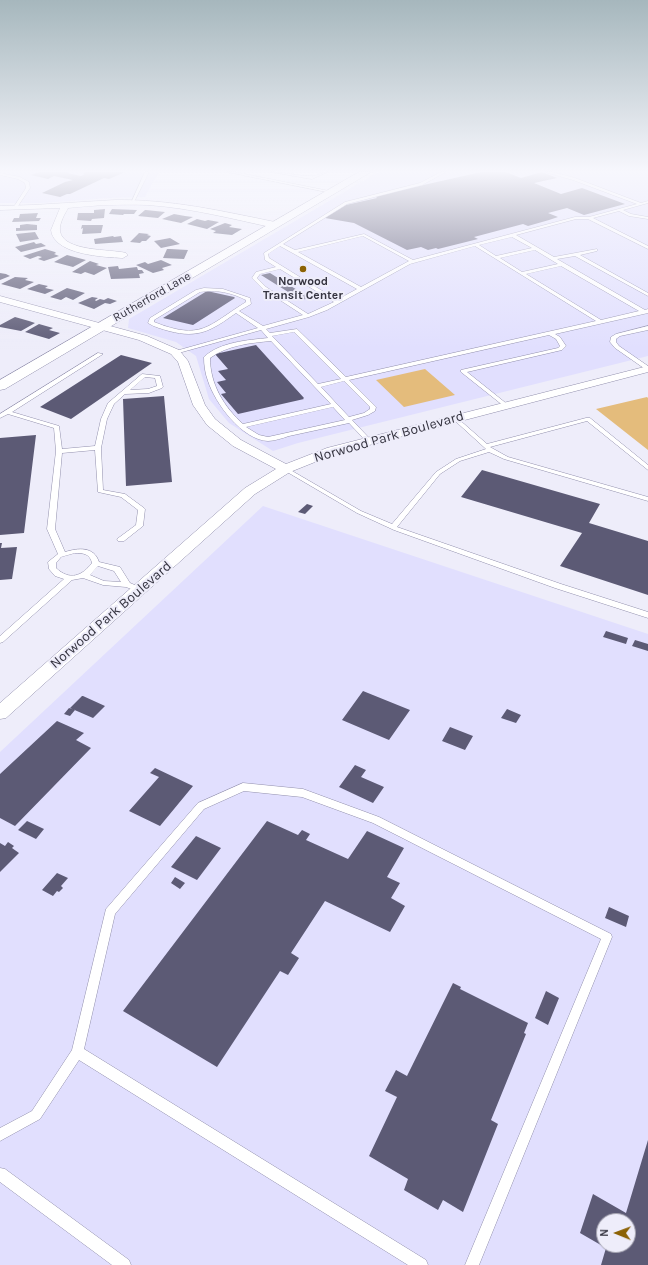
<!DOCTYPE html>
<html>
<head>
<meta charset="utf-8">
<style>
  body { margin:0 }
  #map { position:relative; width:648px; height:1265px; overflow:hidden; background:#eeedfa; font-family:Karla,sans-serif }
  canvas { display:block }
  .north { position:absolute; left:596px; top:1213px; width:40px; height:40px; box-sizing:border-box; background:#eeedfa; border:1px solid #a4a3b0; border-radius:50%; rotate:271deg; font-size:11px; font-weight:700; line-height:16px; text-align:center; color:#353440 }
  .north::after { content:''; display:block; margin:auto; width:14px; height:18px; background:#8c6205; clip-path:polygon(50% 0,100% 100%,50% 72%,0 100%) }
</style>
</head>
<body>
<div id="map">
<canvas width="648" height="1265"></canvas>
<div class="north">N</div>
</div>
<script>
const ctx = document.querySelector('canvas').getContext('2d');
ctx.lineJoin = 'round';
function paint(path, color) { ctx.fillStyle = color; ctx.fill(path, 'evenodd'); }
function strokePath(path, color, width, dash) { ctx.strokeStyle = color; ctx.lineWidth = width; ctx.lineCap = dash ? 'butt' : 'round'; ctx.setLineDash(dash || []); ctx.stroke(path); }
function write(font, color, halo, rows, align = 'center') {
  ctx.font = font + ' Karla,sans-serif'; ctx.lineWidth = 4; ctx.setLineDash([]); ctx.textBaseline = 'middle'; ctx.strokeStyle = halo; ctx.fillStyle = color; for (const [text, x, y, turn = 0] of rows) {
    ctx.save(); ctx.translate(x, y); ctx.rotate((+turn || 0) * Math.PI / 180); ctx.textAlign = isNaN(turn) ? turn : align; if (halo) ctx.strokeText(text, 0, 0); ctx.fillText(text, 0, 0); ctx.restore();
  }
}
const built = new Path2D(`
  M0,172H159L145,197L110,198L42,203H0Z
  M378,172H648V356L298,443L273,451L229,423L209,399L196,356L176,342L128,328L129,319Z
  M263,506L648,634V1265H0V752ZM604,1221H628V1245H604Z`);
const water = new Path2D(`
  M425,369L455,395L404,407L376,380Z
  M647,397L648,398V450L596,409Z`);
const building = new Path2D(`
  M39,172H69L67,173L81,176L85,174L82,173L86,172H125L109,179L104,178L70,194H67L60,197L42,193L65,182L73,180L54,176L48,179L31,175Z
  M481,172H506L521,178L542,172L557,178L534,183L561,194L582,188L625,204L584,215L567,208L548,213L558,217L549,220L528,226L523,224L474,237L478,239L438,249L436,248L428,250L421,247L407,250L354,223L325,218L346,205L377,198L375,196Z
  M105,209L104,218L92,219L91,221L77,220L78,213H94V210Z
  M112,209L137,210L134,214H124L123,215L109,214Z
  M145,210H146L165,212L158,218L138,216Z
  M38,213L36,218H41L39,221L12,222L14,218H19L20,214Z
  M174,214L185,216L193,217L181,223L162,219Z
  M197,219L205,221L208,220L219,222L207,229L187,224Z
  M225,223L232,225L229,227L242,229L232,235L213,233L216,231L210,229Z
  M27,224L37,225V230L16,231V228H20V225Z
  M82,225H103L101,233L82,234L83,228L81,229Z
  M35,232L39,239L20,242L16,234Z
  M139,233L149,234L147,235L151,236L146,241H142L140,243L130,242Z
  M113,236L114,237L121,236L123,242L95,244L94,239Z
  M170,238L180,244L161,248L154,241Z
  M34,242L36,244L41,243L46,246L21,252L15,247Z
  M45,249L55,252L56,253L54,254L59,256L44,261L38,259L42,257L38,256L30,259L23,256Z
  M167,249H170L188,250L184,259L163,258Z
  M67,255L86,260L73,267L54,262Z
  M161,260L172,265L162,268L164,270L153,273L136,265L145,262L148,264Z
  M90,261L99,264L96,265L107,268L94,275L85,272L81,274L72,272Z
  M118,266L119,269L137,267L138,270H142L144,273L139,274L140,278L111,279L108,267Z
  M0,273L6,274L10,276L0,280Z
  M270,273L310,298L301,300L261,275Z
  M15,277L28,278L25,280L34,282L20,289L1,284Z
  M39,284L48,286L45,288L54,290L45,294L27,289Z
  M67,288L85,293L73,300L66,297L61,300L50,297Z
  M207,291L234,297L235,298L193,325L163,318Z
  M92,297L98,298L95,300L96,301L100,299L104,300L108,298L117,301L110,304L105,303L94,309L78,303Z
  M15,317L29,321L35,323L21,331L0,327V325Z
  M39,324L53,328L49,330L60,333L49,339L25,332Z
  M256,345L304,398H303L304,399L238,414L221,394L226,393L217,382L226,380L218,371L228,369L215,354Z
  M121,355L152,363L71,419L40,407Z
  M164,396L172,482L126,486L123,399Z
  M36,435L24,533L0,535V438Z
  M482,470L600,504L589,523L648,541V595L560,566L582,533L461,497Z
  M307,504L313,506L305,514L298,512Z
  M0,543H2L1,548L17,547L12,579L0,580Z
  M606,631L628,638L626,644L603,637Z
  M635,640L648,644V651L632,646Z
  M363,691L410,710L389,740L342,720Z
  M82,696H83L105,706L93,718L70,708Z
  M69,708L75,710L70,716L64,714Z
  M507,709L521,715L516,723L501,718Z
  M57,721L84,733L76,740L91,748L15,826L0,818V774Z
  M450,727L473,736L465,750L442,741Z
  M355,765L366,770L361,777L384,787L373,803L339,787Z
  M155,768L193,786L160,826L129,811L159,777L150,773Z
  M27,821L44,829L36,839L18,830Z
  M267,821L298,835L302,830L310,834L306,840L348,859L367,831L404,848L387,877L400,883L391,898L405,906L390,932L325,901L291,953L299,958L288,975L280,971L217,1067L123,1011Z
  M196,836L221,848L197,880L171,867Z
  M8,842L14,846L12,848L19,853L0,872V843L5,846Z
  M57,873L68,878L61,886L63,888L59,892L57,891L53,896L42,890Z
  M175,877L185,883L180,889L171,883Z
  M609,907L629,916L626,927L605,918Z
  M453,983L461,987L460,989L528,1023L524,1033L526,1034L491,1120L498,1124L463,1212L443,1200L438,1210L404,1190L408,1179L369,1156L397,1097L385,1091L396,1070L407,1076Z
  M546,991L559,998L548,1025L535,1018Z
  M648,1140V1265H601L606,1248L580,1233L593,1194L626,1213ZM604,1221H628V1245H604Z`);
const service = new Path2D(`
  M145,172H149L134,202L131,203Z
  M227,172H235L334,192L332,193Z
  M271,172C284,172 297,176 310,176C316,177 321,172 328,172L312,179Z
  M441,172H446L422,185L347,204L283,244L295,250L364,234L413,260L575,217H589L637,204L573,180L545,172H552L575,178L641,203L648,201V203L623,210L631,214L648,217V219L629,216L619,211L593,218L648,246V249L588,219H576L516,235L554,257L597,249V251L580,255L648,293V296L575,256L557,259L645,310L648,309V313L555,334L560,337L566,346L562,350L467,372L507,404L508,405L505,407L461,372V370L558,348L560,346L556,339L549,335L349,380L376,407L375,411L368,415L352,420L370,439L371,440L368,442L366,441L349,423C329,427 309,432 289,436C283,438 274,441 268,441C242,440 215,403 208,381C205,373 204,365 204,357C220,342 248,340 268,338L261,330L175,354L172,352L258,328L236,313C212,330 199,339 169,331C162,329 154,327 148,323L150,318L196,290L204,288L223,289L250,298L251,304L239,311L263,326L303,315L263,289L252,278L256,272L276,267L265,260L264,253L345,202L420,183ZM363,236L409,261L361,287L298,252ZM512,237L532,248L496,256L479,245ZM280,246L357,289L337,300L269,258L268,254ZM475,246L596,321L346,377L297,329L270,333L266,329L309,317L327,310L410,264ZM535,250L558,264L522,272L500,258ZM561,266L639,311L601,320L526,274ZM280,269L334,302L308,314L266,287L257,278L260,274ZM210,291C223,291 234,294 246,300V302C207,326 202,341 154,322V320L200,292ZM294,332L341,379L318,384L272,336ZM271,341L331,404L243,424C224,407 210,384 210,358C228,345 250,343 271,341ZM344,381L370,407V409L364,413L349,417L321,387ZM333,407L345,420L268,437L259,435L246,427Z
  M0,173L20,177L29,182L30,188L16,209L13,208L26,188L25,183L18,179L0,175Z
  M648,326V330L620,336L616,339V342L619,346L648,366V371L615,348L610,342L611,337L616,334Z
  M98,353L103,354L12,412L59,426L62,449L95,446L101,419L108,403L142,374L160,376L163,387L162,388L149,393L125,394L114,404L107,419L101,448L103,490L125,494L144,508L145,509L143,526L124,541H118L117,539L136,525L138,510L121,497L98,492L95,450L62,453L55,529L65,552C78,548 94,546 99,562L120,567L130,583L142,588L143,590L139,592L126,587L103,585L83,578L72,580L3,642L0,643V636L64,579L55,576L49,569L48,562L58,554L47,529L56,451L54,428L8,414L0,418V414ZM145,377L155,378L157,386L148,389L130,390ZM75,553C84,553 90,554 92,563C82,576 70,581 56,568V563L61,557ZM98,566L114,571L121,582L104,581L90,575Z
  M455,416L487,444L586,418H590L648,465V470L587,421L490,447L508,457L648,497V501L504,459L489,452L460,461L440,474L397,527L561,584L648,612V618L555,588L394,530L357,513L282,469L283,468H287L361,511L392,524L436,472L456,459L486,449L453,419V417Z
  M243,783L303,789L379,817L611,934L612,937L479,1265H465L601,939L373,823L302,797L244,791L204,809L115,914L84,1049L426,1260L428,1265H408L79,1060L40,1119L0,1141V1128L32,1111L72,1050L106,909L198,803Z
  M0,1168L5,1169L129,1260L131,1265H112L0,1182Z`);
const minor = new Path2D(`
  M115,200C169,199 222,211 275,222L279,225L275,228C233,219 191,208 148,205C121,204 95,205 68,208C65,214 59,223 60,231C63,252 111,249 126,253L128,255L123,258C104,257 54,255 51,230L60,208L0,210V206L33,205Z
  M0,296L147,336L179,350L188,361L205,405L215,419L241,440L286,464L327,448L648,366V372L335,454L290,472L255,494L6,718L0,719V703L245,488L276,469L233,446L207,425L193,405L178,362L171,354L139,340L0,302Z`);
const tertiary = new Path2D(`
  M359,172H371L5,389L0,390V380Z`);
const markers = [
  [303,269,4,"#8c6205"]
];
const farPoinames = [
  ["Norwood",303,282],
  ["Transit Center",303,296]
];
const farStreetnames = [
  ["Rutherford Lane",152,297,-30]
];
const streetNames = [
  ["Norwood Park Boulevard",389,437,-16],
  ["Norwood Park Boulevard",111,615,-41]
];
paint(built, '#e1dffe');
paint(water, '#e4bc7c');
paint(building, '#5c5a75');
strokePath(service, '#9290ad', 1);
strokePath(minor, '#9290ad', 1);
strokePath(tertiary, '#9290ad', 1);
paint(service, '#fff');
paint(minor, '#fff');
paint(tertiary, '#fff');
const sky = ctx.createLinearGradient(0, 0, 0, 349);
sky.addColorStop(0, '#a6b7bd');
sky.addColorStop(0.49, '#f7f7fd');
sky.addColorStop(1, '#f7f7fd00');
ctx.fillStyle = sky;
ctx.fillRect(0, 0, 648, 349);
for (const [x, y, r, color] of markers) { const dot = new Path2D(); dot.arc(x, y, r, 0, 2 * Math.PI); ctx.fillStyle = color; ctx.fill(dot); strokePath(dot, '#eeedfa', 1.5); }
write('bold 12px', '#353440', '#eeedfa', farPoinames);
write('12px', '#353440', '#eeedfa', farStreetnames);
write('14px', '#353440', '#eeedfa', streetNames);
</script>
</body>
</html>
